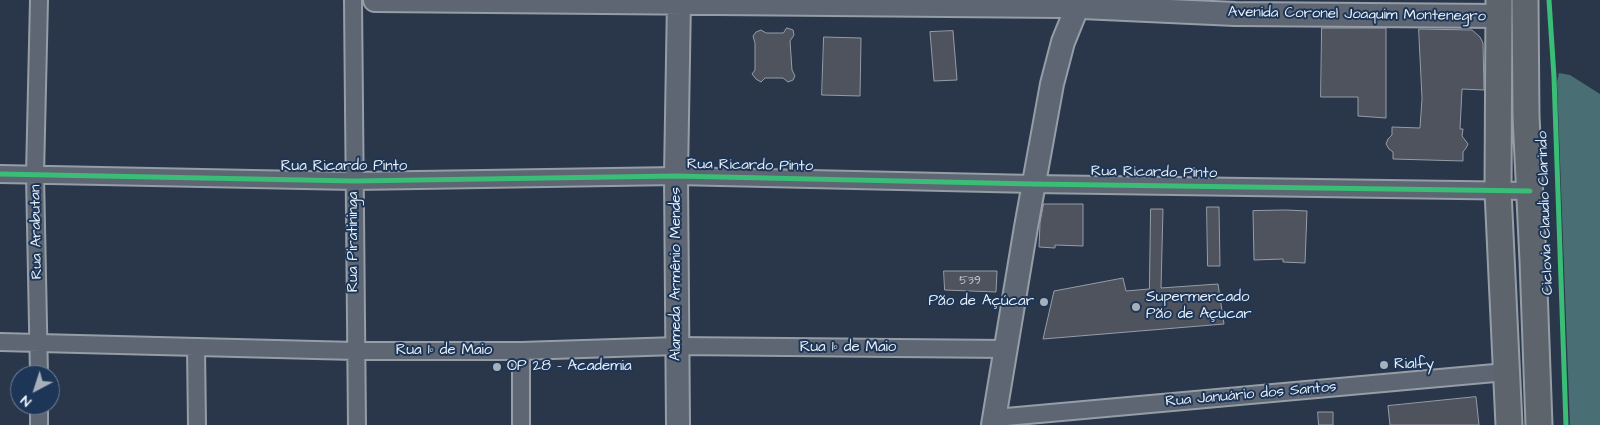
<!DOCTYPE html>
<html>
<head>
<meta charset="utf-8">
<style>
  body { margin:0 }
  #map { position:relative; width:1600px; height:425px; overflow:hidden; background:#2a374a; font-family:"Architects Daughter",sans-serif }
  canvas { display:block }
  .north { position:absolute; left:10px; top:365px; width:50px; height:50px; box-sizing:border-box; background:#1d3557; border:1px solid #6e8097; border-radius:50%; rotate:220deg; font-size:14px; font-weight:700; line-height:20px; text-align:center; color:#e8f1f8 }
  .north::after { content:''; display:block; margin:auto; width:18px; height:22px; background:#a6b0bb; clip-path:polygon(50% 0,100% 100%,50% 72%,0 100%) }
</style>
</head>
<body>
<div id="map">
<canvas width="1600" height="425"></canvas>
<div class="north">N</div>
</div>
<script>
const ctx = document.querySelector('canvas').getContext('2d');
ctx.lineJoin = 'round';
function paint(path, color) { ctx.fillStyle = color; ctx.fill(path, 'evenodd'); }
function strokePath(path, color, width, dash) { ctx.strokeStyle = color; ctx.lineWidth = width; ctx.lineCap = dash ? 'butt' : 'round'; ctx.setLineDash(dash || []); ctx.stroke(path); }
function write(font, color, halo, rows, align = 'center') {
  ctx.font = font + ' "Architects Daughter",sans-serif'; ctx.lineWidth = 4; ctx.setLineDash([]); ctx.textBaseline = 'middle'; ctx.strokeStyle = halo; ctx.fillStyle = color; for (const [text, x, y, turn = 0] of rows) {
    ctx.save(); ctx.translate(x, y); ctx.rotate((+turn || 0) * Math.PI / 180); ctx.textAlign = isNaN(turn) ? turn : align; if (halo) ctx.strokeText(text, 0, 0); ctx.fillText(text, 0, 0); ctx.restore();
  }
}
const green = new Path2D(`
  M1559,73L1570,75L1600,94V425H1570L1557,82Z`);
const building = new Path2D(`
  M787,28L793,30L794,35L790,41L792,70L795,76L793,80L788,82L783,78H765L761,82L756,79L752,74L755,70V43L753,36L756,32L761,30L766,33H783Z
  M1322,28H1386V118L1358,116V97H1321Z
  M1419,29L1472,30L1480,37L1483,43L1484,90L1462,89L1460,129H1463L1462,136L1468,144L1466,148L1463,152V161L1393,159V152L1389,149L1386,144L1388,139L1392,135V127L1420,128L1422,99Z
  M953,31L957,80L934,81L930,32Z
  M824,37L861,38L860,96L822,95Z
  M1044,204H1083V246L1055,245V248L1039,247L1040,223Z
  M1207,207H1219L1220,266H1208Z
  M1151,209H1163L1161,288L1218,284L1224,324L1043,339L1054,291L1123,278L1126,291L1149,289Z
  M1287,210L1307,211L1305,263L1283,262V259L1254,260L1253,211Z
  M944,271H997L996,292L945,290Z
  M1476,397L1479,425H1390L1388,406Z
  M1318,412H1333V425H1319Z`);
const minor = new Path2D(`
  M39,0L35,175L39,375
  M353,0L357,425
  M0,174L354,181L676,176L1033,184L1530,191
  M0,342L355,351H521L677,346L1007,349
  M196,348L197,425
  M995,418L1506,372
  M39,425V405
  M521,425V351`);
const secondary = new Path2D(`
  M375,0L1060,6L1235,14L1499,16
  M678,425L676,176L679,0
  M993,425L1026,227L1052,84L1063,42L1080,0`);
const primary = new Path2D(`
  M1499,0L1498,191L1509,425
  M1525,0L1526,116L1533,261L1539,425`);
const cycleway = new Path2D(`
  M1549,0L1554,77L1566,425
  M0,174L354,181L676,176L1033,184L1530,191`);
const markers = [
  [1044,302,5,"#a6b0bb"],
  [1136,307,5,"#a6b0bb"],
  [1384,365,5,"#a6b0bb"],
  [497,367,5,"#a6b0bb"]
];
const numberNames = [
  ["539",970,281]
];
const streetNames = [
  ["Avenida Coronel Joaquim Montenegro",1357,15,1],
  ["Rua Ricardo Pinto",750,166,1],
  ["Rua Ricardo Pinto",344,167],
  ["Rua Ricardo Pinto",1154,173,1],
  ["Ciclovia Claudio Clarindo",1546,213,-92],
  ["Rua Arabutan",37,232,-91],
  ["Rua Piratininga",354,242,-90],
  ["Alameda Armênio Mendes",677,274,-90],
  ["Rua 1º de Maio",848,348],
  ["Rua 1º de Maio",444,351],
  ["Rua Januário dos Santos",1251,395,-5]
];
const poiNames = [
  ["Supermercado",1146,298],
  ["Pão de Açucar",1146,315],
  ["Pão de Açúcar",1034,302,"right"],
  ["Rialfy",1394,365],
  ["OP 28 - Academia",507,367]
];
paint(green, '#496e74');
paint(building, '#4e535e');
strokePath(building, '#959da7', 1);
strokePath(minor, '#959da7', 20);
strokePath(secondary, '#959da7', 26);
strokePath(primary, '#959da7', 29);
strokePath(minor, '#5d6672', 16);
strokePath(secondary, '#5d6672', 22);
strokePath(primary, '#5d646b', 25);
strokePath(cycleway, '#3abd76', 5);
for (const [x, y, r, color] of markers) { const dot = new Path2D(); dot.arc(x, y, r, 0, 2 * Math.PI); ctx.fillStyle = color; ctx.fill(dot); strokePath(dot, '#1d3557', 2); }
write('12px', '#c2cad2', null, numberNames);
write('15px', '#e8f1f8', '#1d3557', streetNames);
write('15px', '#e8f1f8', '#1d3557', poiNames, 'left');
</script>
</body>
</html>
